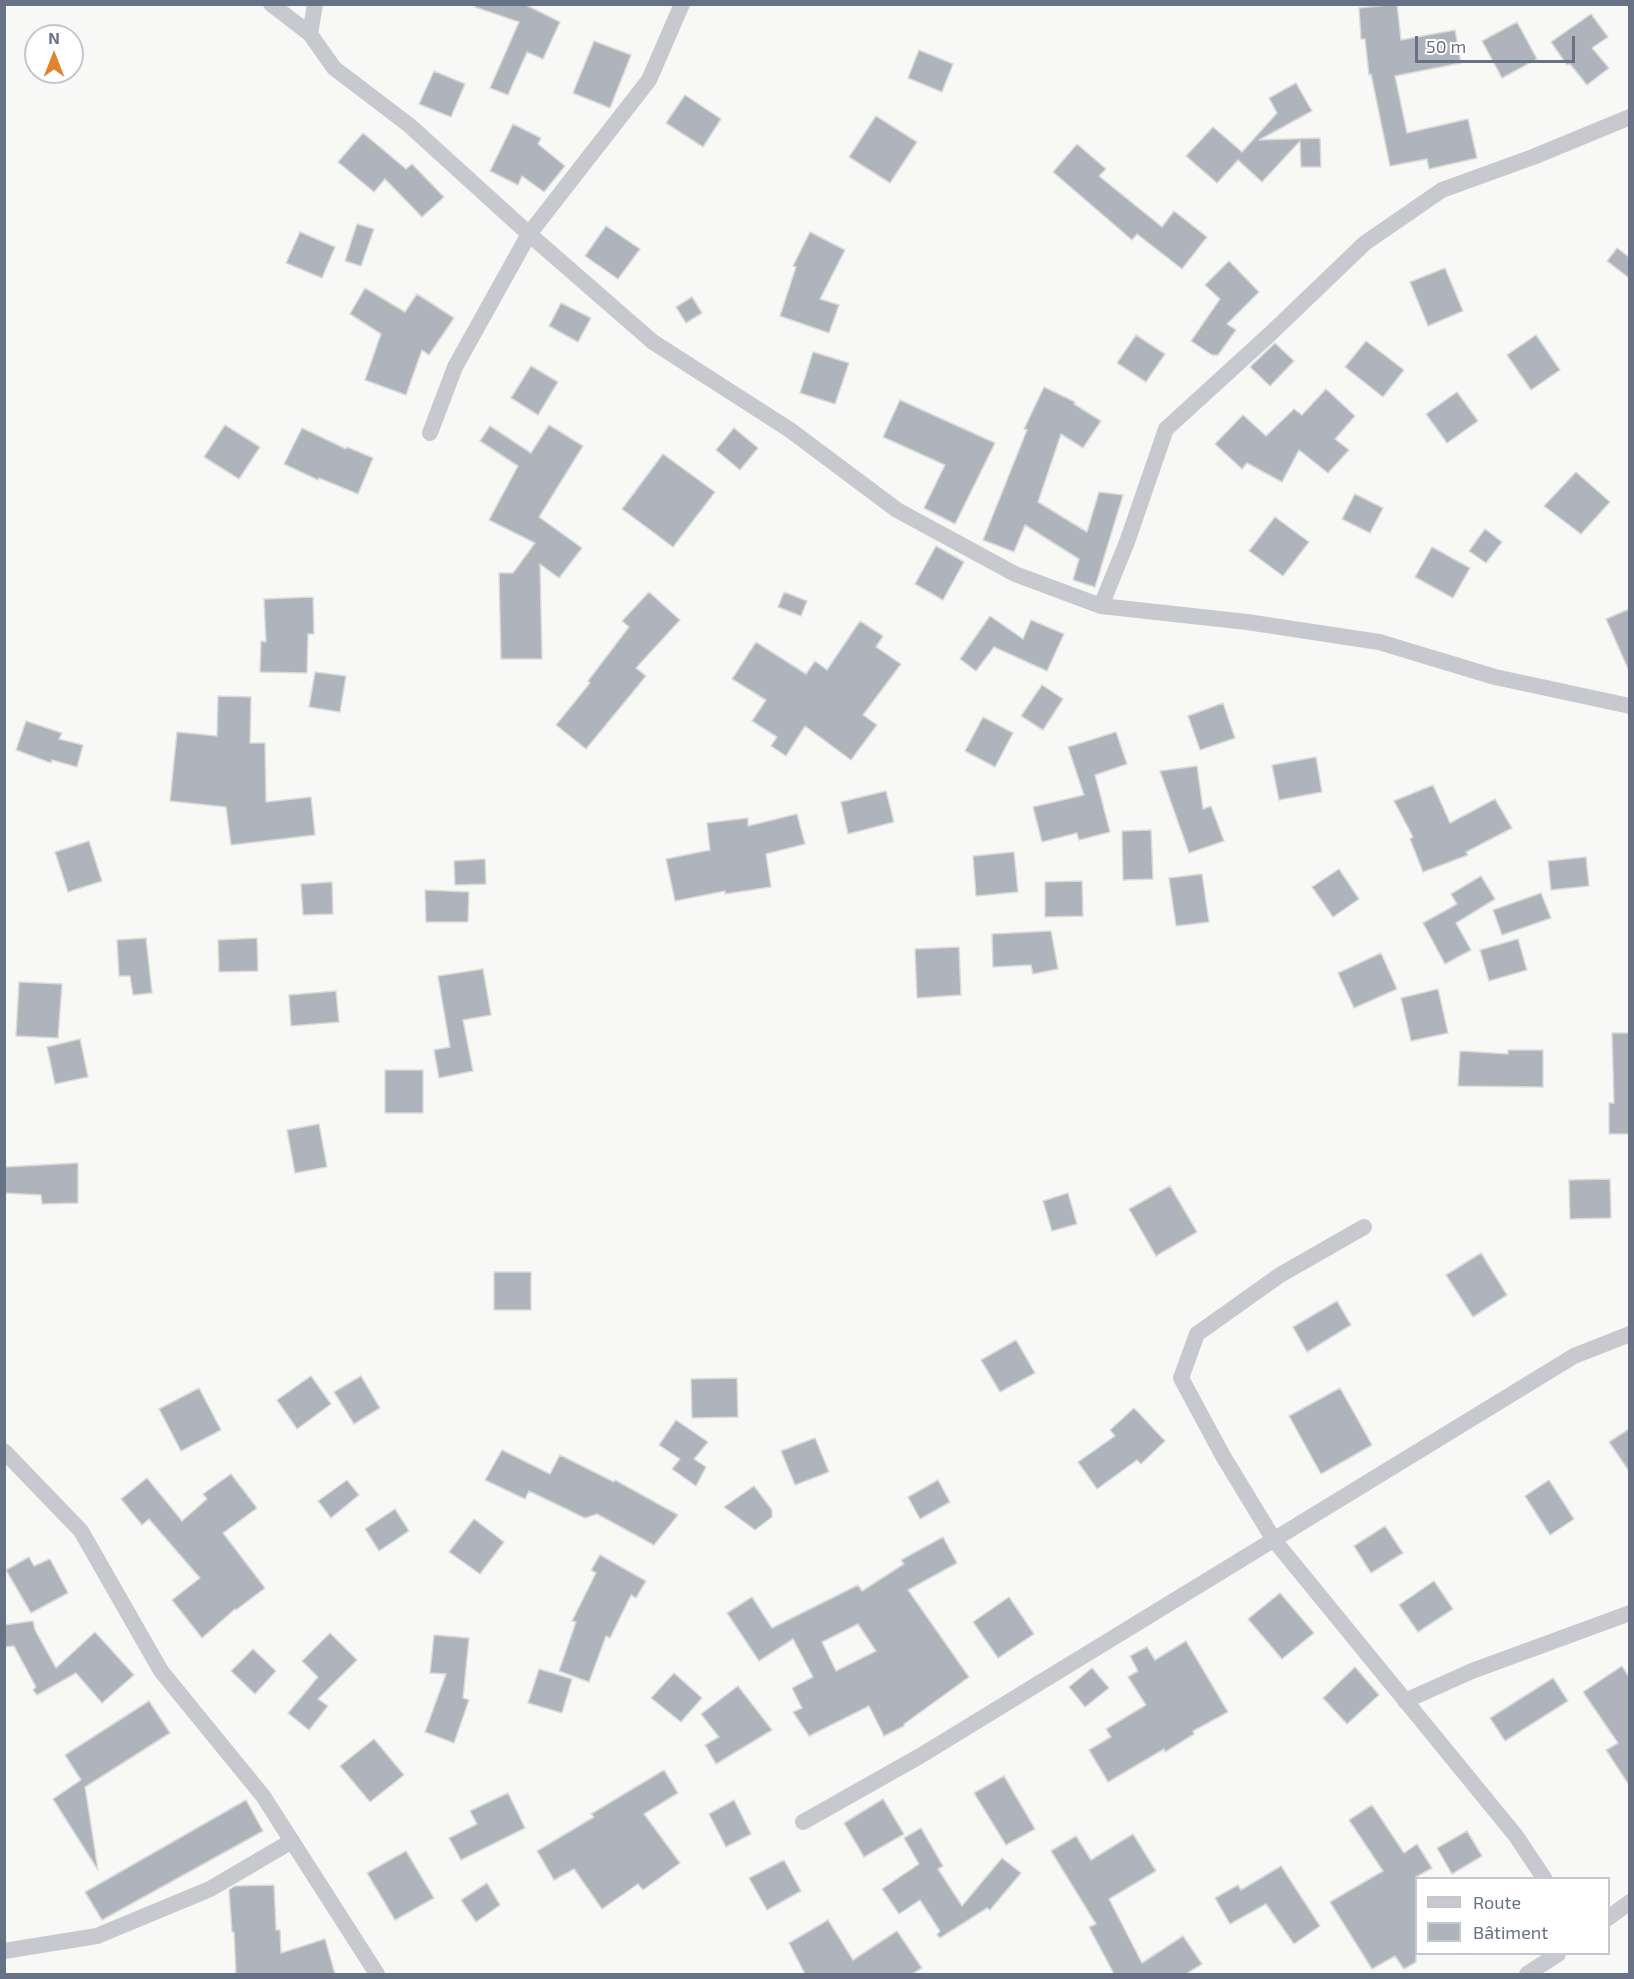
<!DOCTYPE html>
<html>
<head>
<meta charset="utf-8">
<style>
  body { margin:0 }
  #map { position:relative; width:1634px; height:1979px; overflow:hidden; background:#f8f9f6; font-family:"Exo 2",sans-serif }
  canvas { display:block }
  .frame { position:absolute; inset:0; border:6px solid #687287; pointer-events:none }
  .legend { position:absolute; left:1415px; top:1877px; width:195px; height:78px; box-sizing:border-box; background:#fff; border:2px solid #c3c7cf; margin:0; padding:8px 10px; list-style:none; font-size:18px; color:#687287 }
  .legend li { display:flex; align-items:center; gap:12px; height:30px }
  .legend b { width:30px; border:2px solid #c3c7cf }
  .north { position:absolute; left:24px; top:24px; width:60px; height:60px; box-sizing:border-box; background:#fff; border:2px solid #c3c7cf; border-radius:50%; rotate:0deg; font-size:16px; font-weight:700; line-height:24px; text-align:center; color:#687287 }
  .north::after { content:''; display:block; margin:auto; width:21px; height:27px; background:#e2832d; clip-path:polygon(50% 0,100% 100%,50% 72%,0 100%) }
  .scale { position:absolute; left:1415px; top:36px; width:160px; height:27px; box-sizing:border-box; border:3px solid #687287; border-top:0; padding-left:8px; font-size:18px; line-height:21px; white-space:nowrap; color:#687287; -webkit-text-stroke:4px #fff; paint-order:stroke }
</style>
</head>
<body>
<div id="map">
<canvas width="1634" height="1979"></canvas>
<div class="frame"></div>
<ul class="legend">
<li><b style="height:8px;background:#c7c9ce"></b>Route</li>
<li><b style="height:16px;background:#afb4bc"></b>Bâtiment</li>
</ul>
<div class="north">N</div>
<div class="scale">50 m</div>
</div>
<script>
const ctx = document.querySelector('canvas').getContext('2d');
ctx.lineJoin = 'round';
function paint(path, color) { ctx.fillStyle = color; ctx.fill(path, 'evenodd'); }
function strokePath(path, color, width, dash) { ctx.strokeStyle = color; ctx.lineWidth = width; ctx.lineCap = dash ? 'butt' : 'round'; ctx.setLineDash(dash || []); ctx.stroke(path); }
const building = new Path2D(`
  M476,4H524L560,22L543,59L527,52L508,95L490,88L519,22L475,7Z
  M1397,4L1401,40L1455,30L1461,63L1395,76L1407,133L1468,119L1477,158L1429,169L1427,159L1390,166L1371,74L1369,75L1365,39H1361L1359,8Z
  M1591,14L1608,37L1592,48L1609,68L1587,85L1570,64L1567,65L1551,42Z
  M1517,22L1537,59L1502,78L1482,41Z
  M594,41L631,55L610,108L573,93Z
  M919,50L953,64L942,92L908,78Z
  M434,71L465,84L451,117L419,104Z
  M1296,83L1312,111L1259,140L1320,138L1321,167H1301L1300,141L1262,182L1238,160L1217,183L1186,156L1213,127L1242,152L1277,113L1269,98Z
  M685,95L721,119L703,147L666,123Z
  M876,116L917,142L890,183L849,157Z
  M513,124L541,138L538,144L565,166L544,192L522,176L518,185L490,171Z
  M363,133L406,169L412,164L444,197L422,217L385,179L374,192L338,162Z
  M1077,144L1106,169L1099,176L1162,227L1174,211L1207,237L1182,269L1137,234L1132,240L1053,172Z
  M357,224L374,229L361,266L345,261Z
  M606,226L640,249L618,279L585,256Z
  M300,232L335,247L322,278L286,263Z
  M810,232L845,250L820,299L839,305L829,333L780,316L796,267L793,266Z
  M1617,248L1629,257V278L1607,261Z
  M1229,261L1259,292L1227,324L1236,330L1218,355H1212L1191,341L1220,299L1205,285Z
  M1445,268L1463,311L1428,326L1410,282Z
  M365,288L405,312L417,294L454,318L429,355L422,350L406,395L365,380L381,334L350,314Z
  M692,297L702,313L686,323L676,307Z
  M561,303L591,318L578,342L549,326Z
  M1136,335L1165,354L1146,382L1117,363Z
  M1536,335L1560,370L1531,390L1507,355Z
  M1366,341L1404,370L1383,397L1345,367Z
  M1275,343L1294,361L1270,386L1250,367Z
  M813,352L849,363L835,404L800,393Z
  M531,366L558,382L538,415L511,398Z
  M1044,387L1075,402L1074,404L1101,421L1083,448L1061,434L1038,502L1087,532L1099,492L1123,495L1095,587L1073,580L1079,559L1025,525L1014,552L983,540L1027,430L1024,429Z
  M1326,389L1355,416L1335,439L1349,450L1328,473L1299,450L1282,482L1247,463L1242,469L1215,444L1243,415L1266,436L1294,409L1302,415Z
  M1457,392L1478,421L1447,443L1426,414Z
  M900,400L995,443L955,524L924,508L945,465L883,437Z
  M225,425L260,447L239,479L204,457Z
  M549,425L583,446L539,517L582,548L559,578L540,564L542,659H501L499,573H513L535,543L489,520L518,466L480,441L490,426L531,453Z
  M302,428L346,449L347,447L373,458L358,494L319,478L318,480L284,464Z
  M734,428L758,448L740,470L716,450Z
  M663,454L715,492L673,547L622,509Z
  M1576,472L1610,502L1581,534L1544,506Z
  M1355,494L1383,508L1370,533L1342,519Z
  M1275,517L1309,542L1283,576L1249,551Z
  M1485,529L1502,542L1486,563L1469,551Z
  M936,546L964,562L943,600L915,584Z
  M1432,547L1470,568L1453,598L1415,577Z
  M649,592L680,620L636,668L646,676L586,749L556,725L590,683L588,681L629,627L622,621Z
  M784,592L807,601L801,616L778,607Z
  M313,597L314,634H308L307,673L260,672L261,641L266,642L264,599Z
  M1629,609V671L1606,619Z
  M990,616L1023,639L1031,620L1064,634L1047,671L994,647L976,671L960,659Z
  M860,621L883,636L876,647L901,664L863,715L877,725L851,760L805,726L786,756L771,746L777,737L752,721L766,700L732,679L756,642L806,674L815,661L827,670Z
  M315,672L346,676L340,712L309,707Z
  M1042,685L1063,699L1043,730L1021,716Z
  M218,696L251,697L250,743H265L266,802L311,797L315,835L231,845L226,807L170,801L177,732L217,736Z
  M1223,703L1235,738L1200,750L1188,716Z
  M983,717L1013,733L995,767L965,751Z
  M26,721L62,733L59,739L83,745L77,767L52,760L51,763L16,750Z
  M1116,732L1127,764L1095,775L1110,832L1079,840L1077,833L1042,842L1033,807L1084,795L1068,747Z
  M1316,757L1322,792L1279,800L1272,765Z
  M1197,766L1203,809L1211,806L1224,841L1189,853L1160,771Z
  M1433,785L1450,823L1495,799L1512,828L1466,852L1468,855L1423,872L1410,839L1413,837L1394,801Z
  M886,791L894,822L848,834L841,802Z
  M797,814L805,844L766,854L771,887L725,894V891L675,901L666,859L710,850L707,823L748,818V826Z
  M1151,830L1153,879L1123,880L1122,831Z
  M89,841L102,881L68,892L55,852Z
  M1014,852L1018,892L976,896L973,856Z
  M1586,857L1589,886L1551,890L1548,861Z
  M485,859L486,884L455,885L454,861Z
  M1339,869L1359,899L1333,917L1312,887Z
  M1202,874L1209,922L1176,926L1169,878Z
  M1481,876L1495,899L1456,923L1471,950L1445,964L1423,923L1457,904L1451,894Z
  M1082,881L1083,916L1045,917V882Z
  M332,882L333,914L303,915L301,884Z
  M425,890L469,892L468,922H426Z
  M1541,893L1551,918L1502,935L1493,910Z
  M1051,931L1058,969L1033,974L1031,965L993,967L992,934Z
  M146,938L152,993L133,995L130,976H119L117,940Z
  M257,938L258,971L219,972L218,940Z
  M1518,939L1527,970L1489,981L1480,950Z
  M959,947L961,995L917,998L915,949Z
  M1381,953L1397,989L1354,1008L1338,973Z
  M483,969L491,1015L463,1020L473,1071L439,1078L434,1050L450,1047L438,976Z
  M19,982L62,984L58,1038L16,1036Z
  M1438,989L1448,1033L1411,1041L1401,998Z
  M336,991L339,1022L291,1026L289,995Z
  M1612,1033H1629V1134H1609V1103H1614Z
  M80,1039L88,1077L55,1084L47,1047Z
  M1508,1050H1543V1087L1458,1086L1460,1051L1508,1054Z
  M385,1070H423V1113H385Z
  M319,1124L327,1167L295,1173L287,1130Z
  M78,1163V1203L42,1204L41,1195L4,1193V1167Z
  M1610,1179L1611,1218L1570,1219L1569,1180Z
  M1170,1186L1197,1232L1156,1256L1129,1209Z
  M1068,1193L1077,1224L1052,1231L1043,1201Z
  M1481,1253L1507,1295L1473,1317L1446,1275Z
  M494,1272H531V1310H494Z
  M1337,1301L1351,1325L1307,1352L1293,1327Z
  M1016,1340L1035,1373L1000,1392L981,1360Z
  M311,1376L331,1404L297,1429L277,1400Z
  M361,1376L380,1408L354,1424L334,1392Z
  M737,1378L738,1417L692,1418L691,1379Z
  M199,1388L221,1430L181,1451L159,1409Z
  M1340,1388L1372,1445L1321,1474L1289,1416Z
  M1134,1408L1165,1441L1141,1464L1137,1460L1097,1489L1078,1462L1115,1436L1110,1430Z
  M676,1420L708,1442L694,1459L706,1467L696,1486L672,1469L680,1459L659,1445Z
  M1629,1429V1471L1609,1442Z
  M815,1438L829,1472L795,1485L781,1451Z
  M502,1450L550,1474L560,1455L614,1482L615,1480L678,1515L654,1545L597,1514L585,1518L529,1491L525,1499L485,1480Z
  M231,1474L257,1508L223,1533L265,1588L236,1610L235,1609L202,1638L172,1600L200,1578L149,1519L142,1525L121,1499L147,1478L182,1521L207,1499L203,1494Z
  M347,1480L359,1495L331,1518L318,1501Z
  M938,1480L950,1502L920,1519L908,1497Z
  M1549,1480L1574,1519L1550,1535L1525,1496Z
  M754,1486L772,1510V1517L755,1530L724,1507Z
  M395,1509L409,1531L379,1551L365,1529Z
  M474,1519L504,1542L480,1574L449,1552Z
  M1385,1526L1403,1553L1371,1573L1354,1546Z
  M943,1537L957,1563L908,1590L969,1677L904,1724V1726L884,1736L869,1706L809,1736L793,1712L802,1708L792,1688L813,1677L793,1639L759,1661L727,1613L752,1597L772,1628L858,1585L862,1591L904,1564L901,1560ZM858,1624L876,1651L836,1671L822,1642Z
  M600,1555L646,1581L636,1598L631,1595L610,1638L606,1636L589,1682L559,1671L576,1622L572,1621L596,1573L591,1570Z
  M29,1557L34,1566L50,1559L68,1593L31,1613L6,1570Z
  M1434,1581L1453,1609L1418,1632L1399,1605Z
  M1280,1593L1314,1633L1282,1659L1248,1619Z
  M1009,1597L1034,1634L998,1658L973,1622Z
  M33,1621L35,1630L56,1668L95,1632L134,1675L102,1703L76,1673L37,1695L33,1690L36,1687L14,1646L4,1647V1625Z
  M330,1633L357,1660L318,1699L328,1706L309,1730L288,1713L318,1677L302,1661Z
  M434,1635L469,1638L463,1698L469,1700L454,1743L425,1732L446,1674L430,1673Z
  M1186,1641L1228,1712L1193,1731L1194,1734L1165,1752L1164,1749L1108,1782L1089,1750L1111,1737L1106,1729L1146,1705L1128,1677L1138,1671L1130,1656L1147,1647L1155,1660Z
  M253,1649L276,1671L255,1694L231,1671Z
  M1622,1666L1629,1677V1785L1606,1750L1618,1743L1583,1692Z
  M1355,1667L1379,1695L1347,1724L1323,1698Z
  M1092,1668L1109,1688L1085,1707L1069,1687Z
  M539,1669L572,1679L562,1713L528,1703Z
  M674,1673L702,1698L681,1722L651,1698Z
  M1553,1678L1568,1701L1505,1741L1490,1718Z
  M738,1686L772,1730L716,1764L705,1745L719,1737L701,1714Z
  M149,1701L170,1733L85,1787L98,1870L53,1799L81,1780L65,1755Z
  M374,1739L404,1775L370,1802L340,1766Z
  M664,1770L678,1793L644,1814L680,1863L643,1890L638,1884L602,1909L574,1869L554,1880L537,1851L594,1817L591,1814Z
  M1004,1776L1035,1829L1006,1845L974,1793Z
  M508,1793L525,1828L461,1860L449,1838L477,1824L470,1811Z
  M883,1799L904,1834L864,1857L844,1823Z
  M246,1800L263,1831L102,1920L85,1892Z
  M734,1800L751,1834L726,1847L709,1814Z
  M1372,1805L1404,1853L1417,1844L1432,1868L1416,1877V1962L1404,1969L1395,1956L1372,1969L1330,1902L1383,1871L1349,1820Z
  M921,1828L943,1866L938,1869L962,1906L1002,1858L1021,1873L990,1910L987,1908L940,1938L937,1935L940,1931L920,1900L899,1914L882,1889L919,1864L904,1838Z
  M1467,1831L1482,1856L1452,1874L1437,1848Z
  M1133,1834L1156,1871L1109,1899L1142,1963L1183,1936L1202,1964L1186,1974H1114L1089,1927L1096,1924L1051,1851L1076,1836L1091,1860Z
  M406,1851L434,1898L395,1920L367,1873Z
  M784,1860L801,1891L767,1910L749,1878Z
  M1281,1866L1320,1926L1294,1944L1266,1904L1230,1924L1215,1898L1238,1885L1241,1890Z
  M487,1883L500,1905L476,1922L461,1900Z
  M274,1885L276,1930H280L281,1953L325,1939L335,1974H236L234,1932H232L229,1890L235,1886Z
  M828,1920L853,1960L897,1931L922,1968L912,1974H805L789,1943Z`);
const minor = new Path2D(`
  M271,4L310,34
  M315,4L310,34L334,68L409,125L529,234L653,342L790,430L897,510L1015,574L1101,606L1247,622L1379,642L1495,677L1630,706
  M430,433L455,367L529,234L649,80L682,4
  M1101,606L1127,542L1166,429L1269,335L1365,243L1442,190L1533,157L1630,117
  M1364,1227L1280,1275L1197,1334L1181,1378L1223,1456L1274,1540L1516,1836L1544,1878
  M4,1451L81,1531L161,1671L263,1796L377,1974
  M1405,1701L1472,1671L1630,1613
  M803,1822L920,1756L1574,1356L1630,1334
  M1608,1918L1630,1902
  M4,1951L97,1936L210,1889L292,1841
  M1527,1974L1558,1954`);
paint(building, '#afb4bc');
strokePath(building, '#dadbd9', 1.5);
strokePath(minor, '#c7c9ce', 16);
</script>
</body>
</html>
